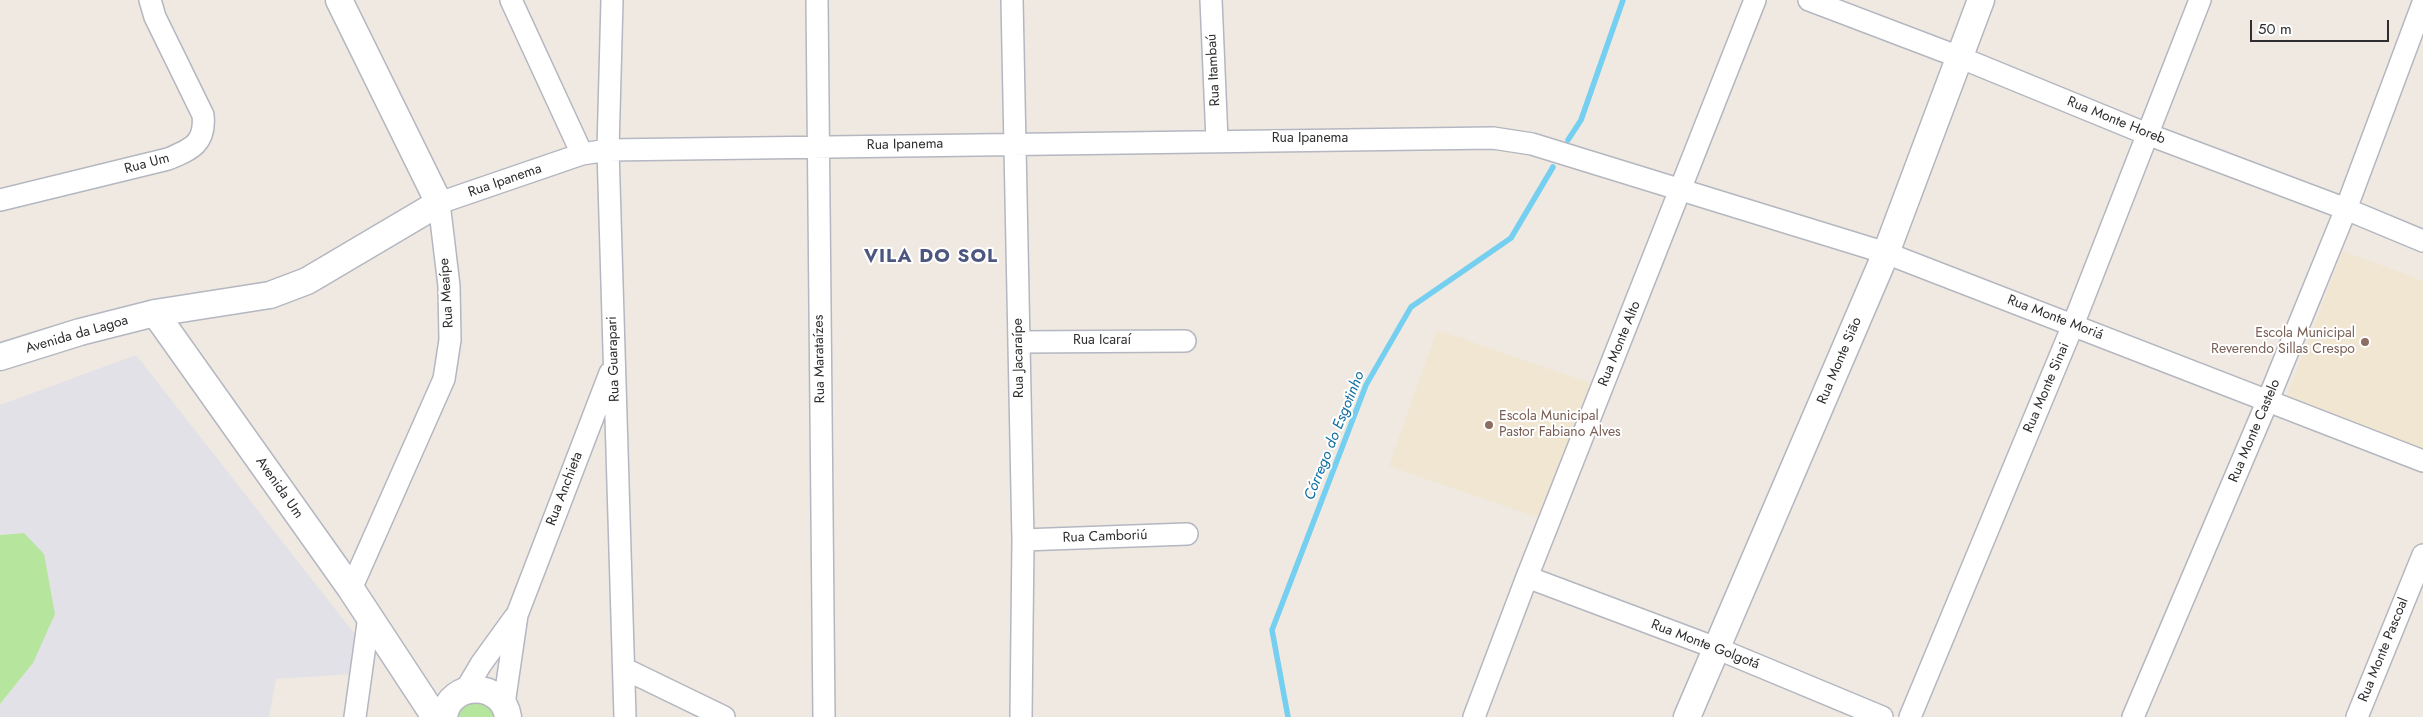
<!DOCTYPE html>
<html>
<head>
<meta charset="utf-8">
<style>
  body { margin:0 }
  #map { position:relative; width:2423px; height:717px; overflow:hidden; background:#efe9e1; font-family:Jost,sans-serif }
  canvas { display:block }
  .scale { position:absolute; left:2250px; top:20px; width:139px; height:22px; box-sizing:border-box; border:2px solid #2e2e2e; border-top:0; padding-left:6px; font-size:15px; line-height:18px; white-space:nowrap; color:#2e2e2e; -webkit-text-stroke:4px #fff; paint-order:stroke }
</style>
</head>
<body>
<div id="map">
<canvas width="2423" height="717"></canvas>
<div class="scale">50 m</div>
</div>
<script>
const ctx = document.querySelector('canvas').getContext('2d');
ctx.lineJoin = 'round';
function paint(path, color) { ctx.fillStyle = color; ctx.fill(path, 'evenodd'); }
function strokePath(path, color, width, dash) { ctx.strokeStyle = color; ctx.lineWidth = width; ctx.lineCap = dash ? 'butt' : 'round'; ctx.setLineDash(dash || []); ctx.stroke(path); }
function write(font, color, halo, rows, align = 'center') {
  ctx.font = font + ' Jost,sans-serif'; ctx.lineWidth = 4; ctx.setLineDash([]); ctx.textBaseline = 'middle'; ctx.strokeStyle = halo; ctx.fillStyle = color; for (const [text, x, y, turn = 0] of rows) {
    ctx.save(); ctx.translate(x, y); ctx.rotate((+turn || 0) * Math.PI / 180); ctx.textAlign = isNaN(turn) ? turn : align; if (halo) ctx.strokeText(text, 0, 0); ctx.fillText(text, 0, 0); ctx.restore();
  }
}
const industrial = new Path2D(`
  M136,355L354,633L353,674L276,679L269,717H0V704L33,663L24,533L0,535V405Z`);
const education = new Path2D(`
  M2343,251L2423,281V456L2284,403Z
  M1437,330L1590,383L1542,519L1389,466Z`);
const green = new Path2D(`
  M24,533L44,554L55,614L33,663L0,704V535Z
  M474,695L502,717H450Z`);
const stream = new Path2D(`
  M1568,140L1581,120L1623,0
  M1288,717L1272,630L1366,385L1411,307L1511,238L1553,167`);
const minor = new Path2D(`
  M511,0L582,154
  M612,0L608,150L625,717
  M817,0L824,717
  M1012,0L1023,540L1021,717
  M1211,0L1217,140
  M1809,0L1959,57L2147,134L2346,209L2423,241
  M0,200L168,159C192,149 206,143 203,115L155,17L150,0
  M1019,342L1185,341
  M1023,540L1187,534
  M1527,577L1716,648L1882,717
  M351,589L444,379L450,340L449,286L439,203L582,154L608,150L1493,138L1532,144L1886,253L2423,461
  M625,669L724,717
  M465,691L481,664L515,617
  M504,704L517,615L610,373
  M355,717L369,616
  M1474,717L1527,577L1755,0
  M1910,717L2073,325L2200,0
  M2133,717L2268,400L2346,209L2423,3
  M2357,717L2423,555`);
const tertiary = new Path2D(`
  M155,313L351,589L435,717
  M0,357L80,332L155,313L270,295L307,281L439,203L339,0
  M444,717C449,680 503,681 508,717
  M1687,717L1886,253L1981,0`);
const markers = [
  [2365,342,5,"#8d6e63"],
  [1489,425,5,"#8d6e63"]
];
const streetNames = [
  ["Rua Itambaú",1214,70,-93],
  ["Rua Monte Horeb",2116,121,22],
  ["Rua Ipanema",1310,139],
  ["Rua Ipanema",905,145,-1],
  ["Rua Um",147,164,-15],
  ["Rua Ipanema",505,181,-19],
  ["Rua Meaípe",447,293,-94],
  ["Rua Monte Moriá",2055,318,21],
  ["Avenida da Lagoa",77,335,-16],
  ["Rua Icaraí",1102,341],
  ["Rua Monte Alto",1620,344,-68],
  ["Rua Jacaraípe",1019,358,-91],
  ["Rua Guarapari",614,359,-92],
  ["Rua Marataízes",820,359,-91],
  ["Rua Monte Sião",1840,361,-67],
  ["Rua Monte Sinai",2047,388,-67],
  ["Rua Monte Castelo",2255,431,-67],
  ["Avenida Um",279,488,55],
  ["Rua Anchieta",565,489,-69],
  ["Rua Camboriú",1105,537,-2],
  ["Rua Monte Golgotá",1705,645,21],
  ["Rua Monte Pascoal",2384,650,-68]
];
const educationNames = [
  ["Escola Municipal",2355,334],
  ["Reverendo Sillas Crespo",2355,350],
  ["Escola Municipal",1499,417,"left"],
  ["Pastor Fabiano Alves",1499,433,"left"]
];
const waterNames = [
  ["Córrego do Esgotinho",1335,436,-68]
];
const districtNames = [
  ["VILA DO SOL",931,257]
];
paint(industrial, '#e3e1e8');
paint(education, '#f0e6d1');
paint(green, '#b6e59e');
strokePath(stream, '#75cff0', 5.5);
strokePath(minor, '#b4b7c1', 24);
strokePath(tertiary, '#b4b7c1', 29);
strokePath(minor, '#fff', 21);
strokePath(tertiary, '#fff', 26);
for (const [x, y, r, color] of markers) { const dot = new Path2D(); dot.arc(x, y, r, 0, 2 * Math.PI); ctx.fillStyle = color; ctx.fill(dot); strokePath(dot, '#fff', 2); }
write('14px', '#2e2e2e', '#fff', streetNames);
write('14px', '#785e54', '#fff', educationNames, 'right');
write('italic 15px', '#0d6fa3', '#fff', waterNames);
ctx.letterSpacing = '1px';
write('bold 19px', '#4d5680', '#fff', districtNames);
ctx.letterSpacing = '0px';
</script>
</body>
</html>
